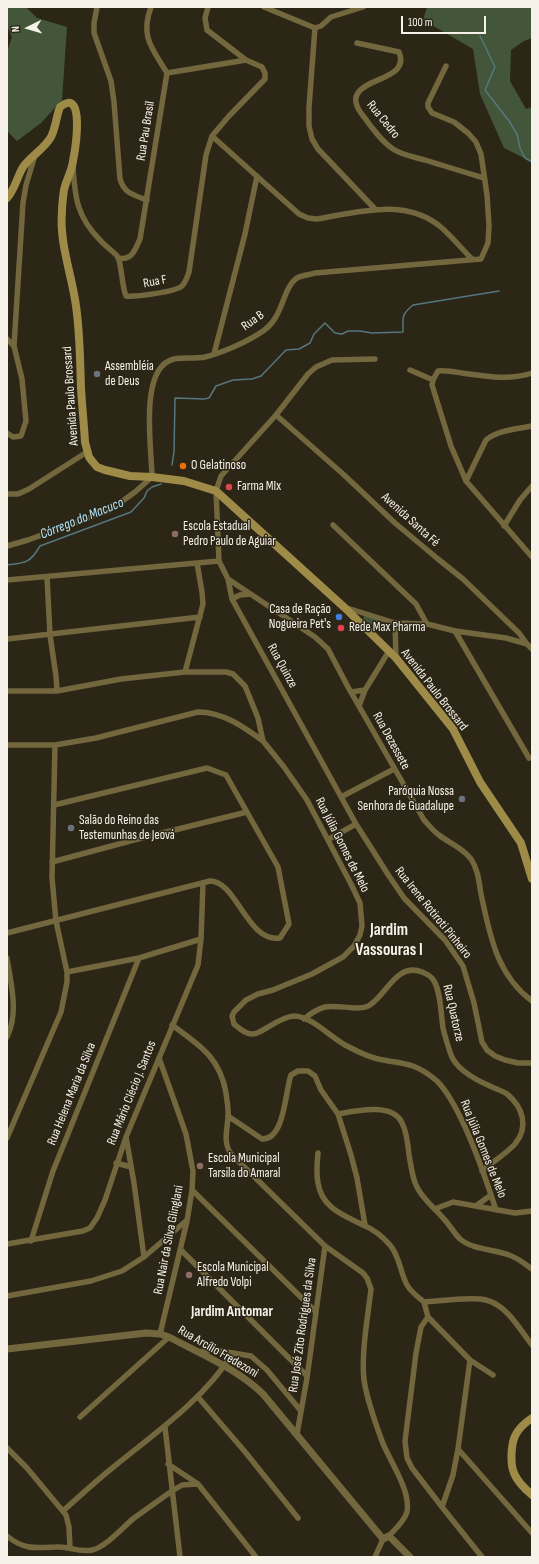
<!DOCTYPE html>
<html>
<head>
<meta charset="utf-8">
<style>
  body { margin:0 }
  #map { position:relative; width:539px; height:1564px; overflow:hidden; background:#2c2617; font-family:"Sofia Sans Condensed",sans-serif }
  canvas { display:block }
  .frame { position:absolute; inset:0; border:8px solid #f6f2e9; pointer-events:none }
  .north { position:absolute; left:8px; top:8px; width:40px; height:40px; -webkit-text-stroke:3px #2c2617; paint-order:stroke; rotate:265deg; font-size:11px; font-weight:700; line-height:16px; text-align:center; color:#f6f2e9 }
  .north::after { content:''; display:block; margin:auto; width:14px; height:18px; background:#f6f2e9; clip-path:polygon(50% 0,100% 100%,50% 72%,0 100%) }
  .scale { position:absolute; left:401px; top:16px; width:85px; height:18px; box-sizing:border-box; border:2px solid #f6f2e9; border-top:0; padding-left:5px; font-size:12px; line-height:14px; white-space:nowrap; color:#f6f2e9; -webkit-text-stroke:3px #2c2617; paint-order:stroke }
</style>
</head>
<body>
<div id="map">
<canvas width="539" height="1564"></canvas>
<div class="frame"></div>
<div class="north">N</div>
<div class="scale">100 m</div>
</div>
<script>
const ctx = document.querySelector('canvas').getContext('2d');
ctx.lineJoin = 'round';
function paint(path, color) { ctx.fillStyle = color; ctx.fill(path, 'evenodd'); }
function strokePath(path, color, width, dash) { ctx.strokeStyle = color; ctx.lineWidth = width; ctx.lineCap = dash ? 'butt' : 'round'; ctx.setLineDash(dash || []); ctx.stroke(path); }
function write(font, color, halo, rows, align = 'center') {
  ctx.font = font + ' "Sofia Sans Condensed",sans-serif'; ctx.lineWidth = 3; ctx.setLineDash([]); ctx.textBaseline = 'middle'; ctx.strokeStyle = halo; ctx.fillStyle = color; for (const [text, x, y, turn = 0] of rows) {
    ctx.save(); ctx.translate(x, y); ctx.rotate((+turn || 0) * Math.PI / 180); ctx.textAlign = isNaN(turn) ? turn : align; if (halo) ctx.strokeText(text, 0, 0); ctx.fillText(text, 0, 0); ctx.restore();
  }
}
const green = new Path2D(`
  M7,7H26L37,18L67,27L62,100L41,123L17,141L7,131V52L12,37L7,26Z
  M427,7H532V38L524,41L511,50L510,81L526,109L532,107V162L504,148L480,94L473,49L423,20Z
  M364,615L381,620V630L363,620Z`);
const stream = new Path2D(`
  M480,36L495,67L485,90L509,121L517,134L520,148L525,158L532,162
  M532,229V236
  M172,465L174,452L175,398L204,399L209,398L216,386L233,380L252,379L261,376L286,350L299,349L310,343L314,334L325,323L335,333L342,334L348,331H360L372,333L403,332C403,317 401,315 413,305L499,291
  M7,565C26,563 30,563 40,546L131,512L144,498L147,491L152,487L161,484`);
const minor = new Path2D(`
  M97,7L94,23V33L111,81L114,102L120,179C124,193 133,195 147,200
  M151,7C140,37 152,48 167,73
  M264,7L315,28
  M315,28L309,107V126L312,139L318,149L375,209
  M315,28L321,26L331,17L363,7
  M357,43L399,52C410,78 366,78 358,93C352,101 359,111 364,117C372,128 382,142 393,149C402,155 414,157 425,160C444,166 464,172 484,178
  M212,136L299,214L308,218L317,219C359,212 406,197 442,228C453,238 462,249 472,259
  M73,167C75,198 77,217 100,240C105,246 113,251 118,257C121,262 122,287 126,296C135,297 175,292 182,286C186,282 187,277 189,272L206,155L212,136L229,116L265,79V73L262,67L246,60L207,30L205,18L208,7
  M118,258C132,261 135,250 140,239L167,73L246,60
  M7,339L14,346
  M214,354L245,234L257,176
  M375,359L332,360L316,367L308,374L276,415L221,476L216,491L219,561L228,579L232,599L356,824L389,876L404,898L445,940L463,966L474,1003L482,1042L487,1050L495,1056L505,1060L518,1063H532
  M410,370L433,380
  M532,373C512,380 490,377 469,374C459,373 449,370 438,371L433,380L432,385L451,446L466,481L532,557
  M276,415L343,474L395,523L438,559L463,579L519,633L527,644
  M7,433L13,437L21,436L26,421L22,379L14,346L23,203L26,185L35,155
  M466,481L486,440C498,430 517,429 532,426
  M7,494H18L29,489L87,452
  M333,525L416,604L427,624
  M504,526L520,500L532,486
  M7,546L28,540L110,510L135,492L152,477C152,450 138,367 174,359C184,357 195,359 205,357C222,353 249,341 263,331C284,317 282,288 297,278C302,275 309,275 315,273L481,259L488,243L489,226L487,195L481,154L476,142L468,133L454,122L432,113L428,107V103L446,66
  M47,577L50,635L56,676L57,691
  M228,579L315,637L328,649L348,687L424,820C429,825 433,831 439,835C449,843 463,848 471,859C478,869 479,882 481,894C490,935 496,974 532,1001
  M7,580L219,561
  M232,599L240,595L251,594
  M347,608L395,623L427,624L455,631L506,638L527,644L532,649
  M395,623L396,658
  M455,631L529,758
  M7,639L200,617
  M185,672L203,604L202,592L197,563
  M7,691H57L121,679L185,672H226L233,674L245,686L258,718L263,741L284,767L307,800L352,886L360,903L362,926L360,935L354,946L343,957L312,974L273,990L258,994L246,1000L234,1012L232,1016L234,1024C239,1028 246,1035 253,1034C262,1034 278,1017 294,1016C312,1016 333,1040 349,1047C360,1053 371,1058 383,1060C393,1062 404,1063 413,1066C421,1069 430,1075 437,1081C461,1105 485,1176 496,1210
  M351,692L365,690
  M359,706L365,690L389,651
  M7,745H55L96,738L198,712C223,712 244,727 263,741
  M341,797L394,769
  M329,839L356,824
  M52,862L134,840L247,812
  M7,933L210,881C237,881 247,943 280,938L289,924L278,867L226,775L207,768L54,805
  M7,958C11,985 19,1012 7,1037
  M67,972L139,958L201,939
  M304,1019C310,1014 317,1009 325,1007C338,1004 359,1012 370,1005C387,994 397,962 422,972C427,974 432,977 434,981C441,993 441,1015 443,1028C445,1037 448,1046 451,1055C457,1070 476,1080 490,1086C496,1089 502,1091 507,1094C523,1107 529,1127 515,1144C506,1154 492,1162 482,1171
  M172,1025C199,1045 220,1057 226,1093C227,1102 229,1110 228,1118C227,1131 223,1142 231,1154L325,1246L363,1273L367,1278L371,1289C368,1316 361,1353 364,1380C367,1400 375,1422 382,1441C390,1462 411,1490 407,1512C404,1522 395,1529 389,1536
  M159,1058L186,1134L193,1171L192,1190L187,1221L160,1334
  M338,1114C355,1111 393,1102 402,1123C407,1132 408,1145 409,1155C411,1165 412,1176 416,1185C421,1198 434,1207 443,1218C449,1224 454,1233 460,1239C473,1250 494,1249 509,1255C518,1258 525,1264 532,1269
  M228,1116L262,1139C285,1140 285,1091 291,1075L298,1071H308L315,1076L321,1090L338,1114L351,1155L357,1178L365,1225
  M126,1137L134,1183L144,1257
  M7,1138L61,1012L67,982V972L56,921L52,878L55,745
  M318,1153C317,1163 316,1174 318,1183C322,1208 343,1215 363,1225C373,1229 383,1237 390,1245C400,1257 400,1272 407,1285C411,1292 418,1297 424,1302
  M116,1163L131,1167
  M192,1190L315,1311
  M477,1205L491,1195
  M435,1209L453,1202L515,1213L532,1211
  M31,1241L53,1171L139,958
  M7,1244L83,1231L90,1228L97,1218L105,1200L126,1137L198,965L201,939L203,883
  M181,1250L307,1376
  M7,1296L91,1281L122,1271L144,1257L186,1221
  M424,1302C440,1301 472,1296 486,1300C507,1305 520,1330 532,1345
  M424,1302L428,1317L470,1360L493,1375
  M428,1317L421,1327L416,1353L405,1441L407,1458L412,1468L442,1507L482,1557
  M197,1352L214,1350L251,1356L267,1370L301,1411
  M198,1397L246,1453L298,1518
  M80,1417L169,1337
  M165,1427L180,1557
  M297,1434L307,1378L325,1246
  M7,1448L27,1468L66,1515L69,1527L70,1548
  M458,1449L532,1533
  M168,1464L198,1484L256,1557
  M442,1507L453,1475L458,1449L470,1360
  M63,1511C81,1495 98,1479 116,1465C158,1431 204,1399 233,1353
  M7,1536C24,1550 35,1548 56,1547C70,1546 78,1553 92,1550C106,1547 123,1527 134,1518C147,1509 159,1500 172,1491L182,1485L198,1484
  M375,1557L383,1539`);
const tertiary = new Path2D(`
  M7,1349L146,1333L160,1334L169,1337C201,1354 237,1369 263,1394L383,1539L389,1536L410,1557`);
const secondary = new Path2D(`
  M7,198C15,189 17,177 23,167C31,156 44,149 51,137C56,127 56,117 60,107C86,86 75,151 73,161C72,171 66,180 64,190C63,197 62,204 62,211C59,243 72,275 76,306C80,333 80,361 81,388C82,406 84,424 85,442L89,457L92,461L97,467L105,470L130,476L152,477L184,481L216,491L345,608L396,658L453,729L480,782L521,843L532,879
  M532,1418C526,1422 518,1429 515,1436C511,1445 510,1464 514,1473C517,1481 525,1489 532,1495`);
const markers = [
  [97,374,4,"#6b7280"],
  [183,466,4,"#e8710a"],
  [229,487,4,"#e0444e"],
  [175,534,4,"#8d6e63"],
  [339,617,4,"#3f7fe0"],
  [341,628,4,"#e0444e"],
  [462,799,4,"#6b7280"],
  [71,828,4,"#6b7280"],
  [200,1166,4,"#8d6e63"],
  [189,1275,4,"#8d6e63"]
];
const streetNames = [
  ["Rua Cedro",383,120,51],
  ["Rua Pau Brasil",146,131,-81],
  ["Rua F",155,282,-11],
  ["Rua B",253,321,-35],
  ["Avenida Paulo Brossard",71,396,-94],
  ["Avenida Santa Fé",410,520,42],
  ["Rua Quinze",282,666,61],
  ["Avenida Paulo Brossard",434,690,52],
  ["Rua Dezessete",391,741,61],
  ["Rua Júlia Gomes de Melo",342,845,63],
  ["Rua Irene Rotiroti Pinheiro",433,913,51],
  ["Rua Quatorze",453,1013,77],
  ["Rua Mário Clécio J. Santos",132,1093,-68],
  ["Rua Helena Maria da Silva",72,1094,-68],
  ["Rua Júlia Gomes de Melo",483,1149,68],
  ["Rua Nair da Silva Glinglani",169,1240,-79],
  ["Rua José Zito Rodrigues da Silva",303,1325,-82],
  ["Rua Arcílio Fredezoni",218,1352,30]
];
const poiNames = [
  ["Assembléia",105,367],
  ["de Deus",105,382],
  ["O Gelatinoso",191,466],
  ["Farma MIx",237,487],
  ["Escola Estadual",183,527],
  ["Pedro Paulo de Aguiar",183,542],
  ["Casa de Ração",331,610,"right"],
  ["Nogueira Pet's",331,625,"right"],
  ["Rede Max Pharma",349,628],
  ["Paróquia Nossa",454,792,"right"],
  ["Senhora de Guadalupe",454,807,"right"],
  ["Salão do Reino das",79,821],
  ["Testemunhas de Jeová",79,836],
  ["Escola Municipal",208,1159],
  ["Tarsila do Amaral",208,1174],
  ["Escola Municipal",197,1268],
  ["Alfredo Volpi",197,1283]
];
const waterNames = [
  ["Córrego do Macuco",82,519,-22]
];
const quarterNames = [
  ["Jardim Antomar",232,1312]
];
const districtNames = [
  ["Jardim",389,931],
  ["Vassouras I",389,951]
];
paint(green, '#435639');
strokePath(stream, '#55777f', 1.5);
strokePath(minor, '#73673e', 5.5);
strokePath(tertiary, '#73673e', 7);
strokePath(secondary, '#9e8b48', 8);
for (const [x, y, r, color] of markers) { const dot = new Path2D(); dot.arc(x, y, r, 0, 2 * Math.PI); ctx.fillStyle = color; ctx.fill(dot); strokePath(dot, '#2c2617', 1.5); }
write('13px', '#f6f2e9', '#2c2617', streetNames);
write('13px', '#f6f2e9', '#2c2617', poiNames, 'left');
write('italic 14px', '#b0e5fa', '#2c2617', waterNames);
write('bold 15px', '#f6f2e9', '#2c2617', quarterNames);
write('bold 17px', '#f6f2e9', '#2c2617', districtNames);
</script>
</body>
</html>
